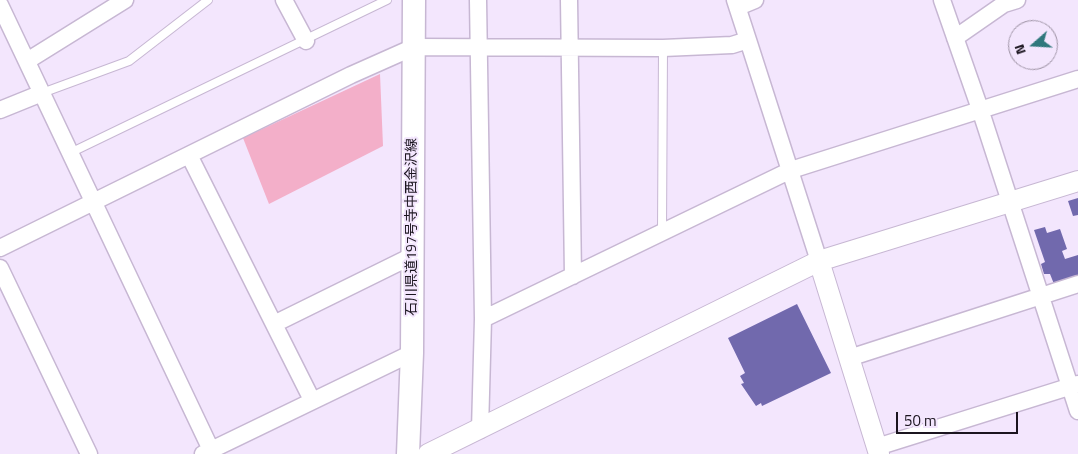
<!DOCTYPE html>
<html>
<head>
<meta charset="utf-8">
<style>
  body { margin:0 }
  #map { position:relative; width:1078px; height:454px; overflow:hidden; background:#f3e6fd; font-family:"Titillium Web",sans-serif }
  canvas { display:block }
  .north { position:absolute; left:1008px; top:20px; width:50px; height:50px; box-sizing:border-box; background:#f3e6fd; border:1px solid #9d92a4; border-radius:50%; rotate:251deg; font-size:14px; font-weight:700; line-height:20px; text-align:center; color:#1b151f }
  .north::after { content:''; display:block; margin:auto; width:18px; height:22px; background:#2f787c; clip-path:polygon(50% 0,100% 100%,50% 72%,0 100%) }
  .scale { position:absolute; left:896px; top:412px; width:122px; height:22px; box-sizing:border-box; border:2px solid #1b151f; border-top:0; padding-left:6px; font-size:15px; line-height:18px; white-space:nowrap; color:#1b151f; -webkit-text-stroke:4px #f3e6fd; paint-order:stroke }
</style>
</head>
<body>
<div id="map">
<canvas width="1078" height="454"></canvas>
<div class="north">N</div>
<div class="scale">50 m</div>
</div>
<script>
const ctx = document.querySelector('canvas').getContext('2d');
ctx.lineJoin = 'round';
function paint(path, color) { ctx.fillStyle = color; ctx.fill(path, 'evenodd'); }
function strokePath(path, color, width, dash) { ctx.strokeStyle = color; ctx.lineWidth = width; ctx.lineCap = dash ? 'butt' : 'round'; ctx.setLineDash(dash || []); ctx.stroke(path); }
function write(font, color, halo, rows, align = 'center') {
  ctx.font = font + ' "Titillium Web","Noto Sans JP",sans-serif'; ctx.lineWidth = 4; ctx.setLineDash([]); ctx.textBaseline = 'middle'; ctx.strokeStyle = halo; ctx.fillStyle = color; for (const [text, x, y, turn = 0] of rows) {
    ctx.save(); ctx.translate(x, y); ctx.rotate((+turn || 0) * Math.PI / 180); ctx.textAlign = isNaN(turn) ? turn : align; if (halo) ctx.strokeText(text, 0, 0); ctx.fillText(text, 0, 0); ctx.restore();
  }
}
const green = new Path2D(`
  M380,74L383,146L269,204L243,138Z`);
const building = new Path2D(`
  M1078,198V215L1073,216L1068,201Z
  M1045,227L1047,233L1060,229L1067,249L1062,251L1065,259L1078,255V276L1054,284L1050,274H1044L1041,264L1045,262L1034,230Z
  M797,304L831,373L762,406L761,403L756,406L741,384L744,383L740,376L745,373L728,338Z`);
const service = new Path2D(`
  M42,93L129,61L208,0
  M70,153L387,0
  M662,232L663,48`);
const minor = new Path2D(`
  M284,0L306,41
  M478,0L483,319L480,430
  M569,0L573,276
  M735,0L748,40
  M942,0L980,109L1078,411
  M0,5L213,454
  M738,7L755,0
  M955,38L1004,4L1017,0
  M27,61L125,0
  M0,110L42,93
  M189,155L312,400
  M0,248L351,75L414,47L663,48L732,45L748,40L819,261
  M0,268L89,454
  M483,319L791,170L1078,79
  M274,324L412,256
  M849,358L1078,284
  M877,447L1078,384
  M203,454L412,353`);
const tertiary = new Path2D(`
  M819,261L879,454
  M428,454L819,261L1078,181`);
const secondary = new Path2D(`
  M408,454L412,353L414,0`);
const streetNames = [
  ["石川県道197号寺中西金沢線",413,227,-90]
];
paint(green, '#f3afc9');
paint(building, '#7169ad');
strokePath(service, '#c7b7d3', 10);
strokePath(minor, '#c7b7d3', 19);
strokePath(tertiary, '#c7b7d3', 22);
strokePath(secondary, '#c7b7d3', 25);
strokePath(service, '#fff', 8);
strokePath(minor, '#fff', 16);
strokePath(tertiary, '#fff', 20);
strokePath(secondary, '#fff', 22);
write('14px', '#1b151f', '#f3e6fd', streetNames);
</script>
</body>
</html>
